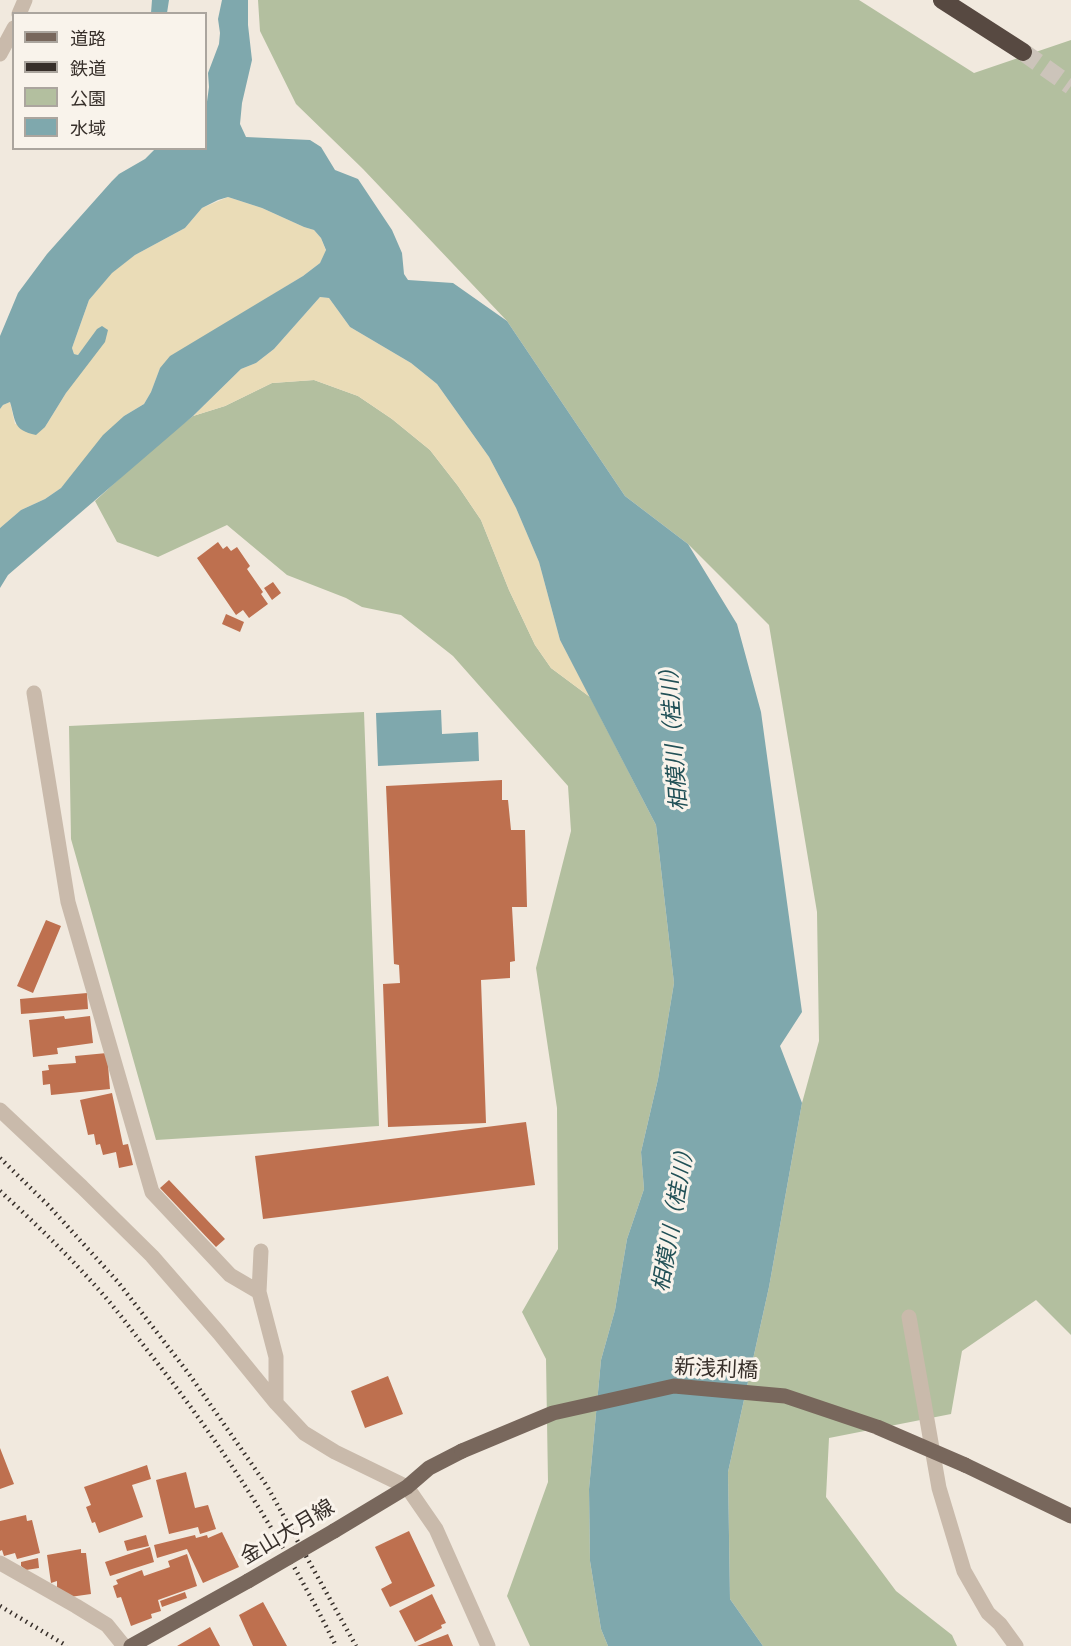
<!DOCTYPE html>
<html>
<head>
<meta charset="utf-8">
<style>
  body { margin:0 }
  #map { position:relative; width:1071px; height:1646px; overflow:hidden; background:#f1e9de; font-family:Signika,"Noto Sans JP",sans-serif }
  canvas { display:block }
  .legend { position:absolute; left:12px; top:12px; width:195px; height:138px; box-sizing:border-box; background:#f9f3eb; border:2px solid #aba59e; margin:0; padding:8px 10px; list-style:none; font-size:18px; color:#372f2a }
  .legend li { display:flex; align-items:center; gap:12px; height:30px }
  .legend b { width:30px; border:2px solid #aba59e }
</style>
</head>
<body>
<div id="map">
<canvas width="1071" height="1646"></canvas>
<ul class="legend">
<li><b style="height:8px;background:#78675c"></b>道路</li>
<li><b style="height:8px;background:#372f2a"></b>鉄道</li>
<li><b style="height:16px;background:#b3bf9f"></b>公園</li>
<li><b style="height:16px;background:#7fa8ad"></b>水域</li>
</ul>
</div>
<script>
const ctx = document.querySelector('canvas').getContext('2d');
ctx.lineJoin = 'round';
function paint(path, color) { ctx.fillStyle = color; ctx.fill(path, 'evenodd'); }
function strokePath(path, color, width, dash) { ctx.strokeStyle = color; ctx.lineWidth = width; ctx.lineCap = dash ? 'butt' : 'round'; ctx.setLineDash(dash || []); ctx.stroke(path); }
function write(font, color, halo, rows, align = 'center') {
  ctx.font = font + ' Signika,"Noto Sans JP",sans-serif'; ctx.lineWidth = 6; ctx.setLineDash([]); ctx.textBaseline = 'middle'; ctx.strokeStyle = halo; ctx.fillStyle = color; for (const [text, x, y, turn = 0] of rows) {
    ctx.save(); ctx.translate(x, y); ctx.rotate((+turn || 0) * Math.PI / 180); ctx.textAlign = isNaN(turn) ? turn : align; if (halo) ctx.strokeText(text, 0, 0); ctx.fillText(text, 0, 0); ctx.restore();
  }
}
const green = new Path2D(`
  M258,0H859L974,73L1071,40V1335L1036,1300L962,1351L951,1414L829,1438L826,1497L896,1591L952,1635L957,1646H763L730,1599L728,1472L769,1287L802,1103L819,1041L817,912L769,625L688,544L625,496L507,321L363,169L296,104L260,31Z
  M314,380L358,396L392,419L430,450L458,486L481,520L509,590L535,645L551,668L590,697L656,825L674,983L658,1079L641,1152L644,1189L627,1239L615,1310L601,1360L589,1489L590,1561L601,1629L608,1646H530L507,1596L548,1482L546,1359L522,1312L558,1249L557,1108L536,968L571,831L568,786L453,656L401,615L362,607L346,598L287,575L227,525L158,557L117,542L95,501L155,446L193,416L225,406L272,383Z
  M364,712L379,1126L156,1140L71,839L69,726Z`);
const sand = new Path2D(`
  M228,197L262,208L304,227L314,230L321,238L326,251L320,263L303,276L280,290L160,368L151,392L144,404L124,416L61,488L45,499L21,510L0,528V409L3,405L10,402L15,424L45,427L66,393L85,346L78,355L74,354L72,348L89,300L111,273L135,255L185,228L202,208Z
  M320,297L329,298L350,327L411,363L437,384L489,457L516,508L539,562L560,640L590,697L551,668L535,645L509,590L481,520L458,486L430,450L392,419L358,396L314,380L272,383L225,406L193,416L241,369L256,363L274,349Z`);
const water = new Path2D(`
  M152,0H169L167,13H151Z
  M222,0H248V25L252,60L242,103L240,124L246,137L310,140L321,147L335,170L358,179L392,230L402,253L404,274L408,280L453,283L507,321L625,496L688,544L737,624L761,712L802,1012L780,1046L802,1103L769,1287L728,1472L730,1599L763,1646H608L601,1629L590,1561L589,1489L601,1360L615,1310L627,1239L644,1189L641,1152L658,1079L674,983L656,825L560,640L539,562L516,508L489,457L437,384L411,363L350,327L329,298L320,297L274,349L256,363L241,369L193,416L8,575L0,588V528L21,510L45,499L61,488L103,435L124,416L144,404L151,392L160,368L170,356L303,276L320,263L326,250L321,238L314,230L304,227L262,208L228,197L218,200L202,208L185,228L135,255L112,273L89,300L72,348L74,354L78,355L97,329L102,326L108,330L105,342L66,393L45,427L36,435C13,430 16,422 10,402L3,405L0,409V336L18,293L47,254L112,181L119,174L145,159L155,149L206,148V109L209,87L208,73L219,44L220,33L218,19Z
  M441,710L442,734L478,732L479,761L378,766L376,713Z`);
const building = new Path2D(`
  M218,542L223,549L227,546L231,551L237,547L250,566L247,569L263,592L261,594L268,604L249,618L243,610L236,615L197,558Z
  M273,582L281,593L272,600L264,588Z
  M226,614L244,622L240,632L222,624Z
  M502,780V800H508L511,830H525L527,907H512L515,961L510,962V978L481,980L486,1123L388,1127L383,984L400,983L399,965L394,964L386,786Z
  M46,920L61,926L33,993L17,986Z
  M87,993L88,1009L21,1014L20,999Z
  M64,1016L65,1019L90,1016L93,1043L57,1048L58,1054L33,1057L29,1020Z
  M107,1053L110,1089L51,1095L50,1084L43,1085L42,1071L49,1070L48,1065L76,1063L75,1056Z
  M112,1093L123,1145L128,1144L133,1165L119,1168L116,1152L103,1155L100,1144L96,1145L94,1134L88,1135L80,1100Z
  M526,1122L535,1185L263,1219L255,1156Z
  M169,1180L225,1239L216,1247L160,1188Z
  M388,1376L403,1414L365,1428L351,1391Z
  M0,1448L14,1484L0,1489Z
  M147,1465L151,1479L132,1485L143,1517L99,1533L95,1522L92,1523L86,1507L91,1505L84,1487Z
  M186,1472L195,1508L208,1505L216,1529L200,1534L198,1527L169,1534L156,1480Z
  M26,1515L27,1521L32,1520L40,1553L17,1559L15,1553L4,1556L2,1550L0,1551V1521Z
  M409,1531L435,1586L390,1607L381,1589L392,1583L375,1547Z
  M222,1532L239,1567L203,1583L187,1549L157,1558L154,1545L195,1535L196,1538L207,1535L208,1538Z
  M146,1535L149,1546L127,1551L124,1541Z
  M150,1547L154,1562L110,1576L105,1562Z
  M81,1549V1553H86L91,1594L70,1597L57,1589V1581L51,1583L47,1555Z
  M187,1554L197,1586L158,1600L161,1611L151,1614L152,1618L131,1626L121,1597L117,1598L113,1586L118,1584L116,1580L142,1570L144,1576L170,1567L168,1561Z
  M38,1558L39,1568L26,1570L21,1566V1562Z
  M185,1592L187,1598L162,1607L160,1601Z
  M432,1594L446,1623L441,1625L442,1628L415,1642L399,1611Z
  M263,1602L287,1646H253L239,1615Z
  M210,1627L220,1646H177Z
  M448,1634L453,1646H417Z`);
const highwayTunnel = new Path2D(`
  M1023,52L1071,86`);
const minor = new Path2D(`
  M19,14L25,0
  M0,54L14,28
  M34,693L68,902L152,1192L230,1275L259,1292
  M0,1110L82,1187L152,1256L219,1333L276,1403L304,1433L335,1452L407,1487L436,1529L488,1646
  M261,1251L259,1292L276,1357V1403
  M909,1317L939,1488L964,1571L988,1613L1000,1624L1016,1646
  M0,1563L76,1606L107,1625L124,1646`);
const major = new Path2D(`
  M965,1465L1071,1516
  M334,1531L407,1487L429,1468L462,1451
  M131,1646L248,1581`);
const highway = new Path2D(`
  M942,0L1023,52`);
const rail = new Path2D(`
  M0,1158L48,1205L118,1282L189,1374L267,1486L356,1646
  M0,1191C35,1223 69,1256 100,1291C117,1310 132,1331 148,1351C221,1443 284,1541 336,1646
  M0,1606L67,1646`);
const majorBridge = new Path2D(`
  M462,1451L553,1413L674,1386L785,1396L877,1427L965,1465
  M248,1581L334,1531`);
const streetNames = [
  ["新浅利橋",716,1370,3],
  ["金山大月線",288,1533,-31]
];
const waterNames = [
  ["相模川（桂川）",675,734,-94],
  ["相模川（桂川）",675,1216,-80]
];
paint(green, '#b3bf9f');
paint(sand, '#eadcb7');
paint(water, '#7fa8ad');
paint(building, '#be704f');
strokePath(highwayTunnel, '#ccc4ba', 18, [18, 9]);
strokePath(minor, '#c9baab', 15);
strokePath(major, '#78675c', 15);
strokePath(highway, '#574941', 18);
strokePath(rail, '#372f2a', 4.5, [1.5, 4.5]);
strokePath(majorBridge, '#78675c', 15);
write('21px', '#372f2a', '#f9f3eb', streetNames);
write('italic 22px', '#215056', '#f9f3eb', waterNames);
</script>
</body>
</html>
